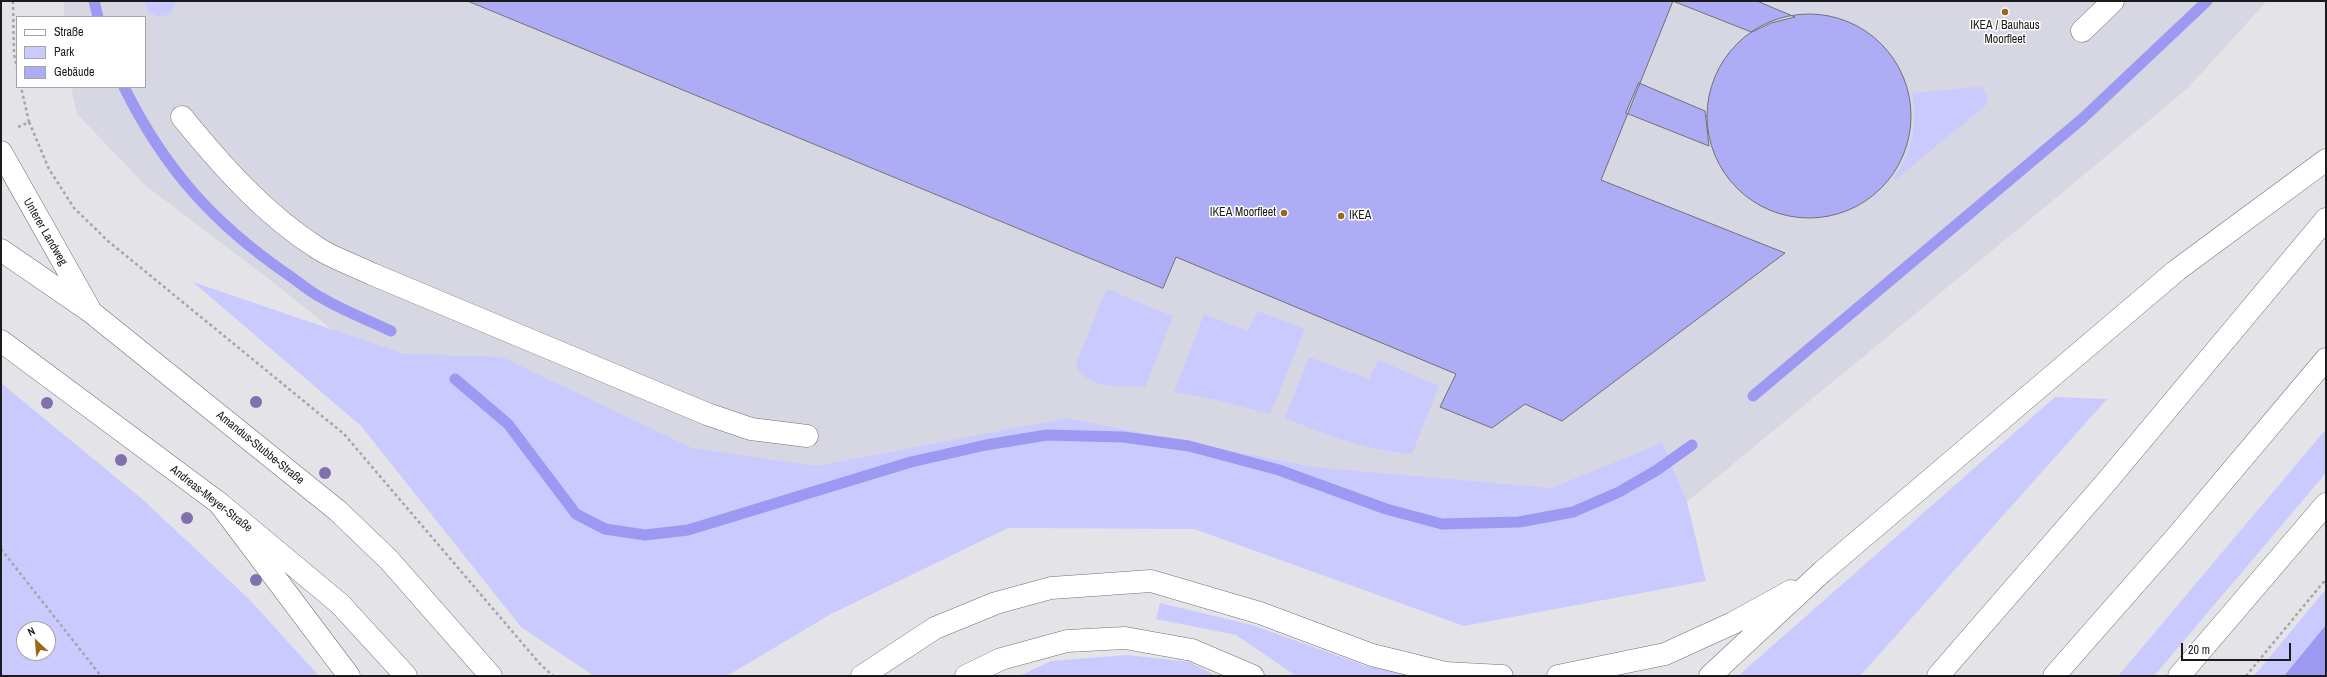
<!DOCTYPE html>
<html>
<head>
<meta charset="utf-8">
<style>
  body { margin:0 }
  #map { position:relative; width:2327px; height:677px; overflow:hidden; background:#e4e4e8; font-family:"Archivo Narrow",sans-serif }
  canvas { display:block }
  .frame { position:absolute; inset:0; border:2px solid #1b1b1d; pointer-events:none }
  .legend { position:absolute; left:16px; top:16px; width:130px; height:72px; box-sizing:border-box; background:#fff; border:1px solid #a4a4a5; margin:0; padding:5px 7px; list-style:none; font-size:12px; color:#1b1b1d }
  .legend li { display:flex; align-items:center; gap:8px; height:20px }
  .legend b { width:20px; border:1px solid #a4a4a5 }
  .north { position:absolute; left:16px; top:621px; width:40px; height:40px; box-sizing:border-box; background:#fff; border:1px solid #a4a4a5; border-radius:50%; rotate:334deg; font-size:11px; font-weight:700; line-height:16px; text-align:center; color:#1b1b1d }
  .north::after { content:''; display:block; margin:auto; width:14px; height:18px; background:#99691a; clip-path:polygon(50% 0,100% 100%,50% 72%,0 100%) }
  .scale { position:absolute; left:2181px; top:643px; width:110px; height:18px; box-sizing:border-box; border:2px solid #1b1b1d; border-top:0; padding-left:5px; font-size:12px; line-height:14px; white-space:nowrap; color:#1b1b1d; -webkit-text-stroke:3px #fff; paint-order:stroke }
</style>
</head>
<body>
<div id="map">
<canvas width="2327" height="677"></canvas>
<div class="frame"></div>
<ul class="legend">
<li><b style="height:5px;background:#fff"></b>Straße</li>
<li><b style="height:11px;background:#cacaff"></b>Park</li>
<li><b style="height:11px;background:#adacf4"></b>Gebäude</li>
</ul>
<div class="north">N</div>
<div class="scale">20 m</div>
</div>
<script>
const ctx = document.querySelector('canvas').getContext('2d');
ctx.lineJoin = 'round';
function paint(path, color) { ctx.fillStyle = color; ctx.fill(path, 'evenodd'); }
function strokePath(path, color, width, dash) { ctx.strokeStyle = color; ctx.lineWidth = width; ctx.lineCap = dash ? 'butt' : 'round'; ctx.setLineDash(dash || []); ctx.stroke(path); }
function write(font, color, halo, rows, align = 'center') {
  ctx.font = font + ' "Archivo Narrow",sans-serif'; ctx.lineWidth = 3; ctx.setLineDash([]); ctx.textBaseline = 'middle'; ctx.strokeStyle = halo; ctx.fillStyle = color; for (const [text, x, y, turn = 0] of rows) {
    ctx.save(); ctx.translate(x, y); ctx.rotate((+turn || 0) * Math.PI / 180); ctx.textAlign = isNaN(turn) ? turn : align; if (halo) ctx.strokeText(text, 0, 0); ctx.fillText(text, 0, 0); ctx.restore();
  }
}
const built = new Path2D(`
  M64,1H2267L2188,88L2091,169L1687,502L1636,524L901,480L449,424L283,290L145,185L77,114L71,87H145V17H64Z`);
const green = new Path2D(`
  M144,1H177L170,14L159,17L148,11Z
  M1976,87H1981L1987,95L1988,100L1985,106L1895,180L1894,177C1912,155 1918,121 1912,93Z
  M193,282L404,354L502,357L692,448L817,466L1067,418L1312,467L1552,488L1662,443L1687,502L1706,581L1464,626L1194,529L1008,528L831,614L727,676H594L521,627L361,426Z
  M1107,289L1173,316L1145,387C1121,386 1091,390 1076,367L1078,358Z
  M1257,311L1305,329L1270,414L1213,399L1174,392L1204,314L1248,331Z
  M1309,357L1369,379L1378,360L1439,386L1412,454C1368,451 1326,435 1285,418Z
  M1,383L141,498L248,598L319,676H1ZM24,629H48V653H24Z
  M2055,397L2107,399L1860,676H1738Z
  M2326,429V473L2154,676H2118Z
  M2326,589V676H2254Z
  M1160,603L1252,625L1366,666L1422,676H1296L1236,635L1156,619Z
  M1127,655L1190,662L1216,676H1019L1051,661Z`);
const water = new Path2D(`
  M2326,625V676H2284Z`);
const stream = new Path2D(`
  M94,1L98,17
  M124,87C164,168 213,223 287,274C299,282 310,292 322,298C344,311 368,320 391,331
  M455,379L508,424L576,514L605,529L645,535L688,530L911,462L986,445L1047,435L1123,437L1189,446L1279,470L1386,509L1442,524L1519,522L1573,512L1619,492L1657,470L1692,445
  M1753,396L2082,119L2207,1`);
const building = new Path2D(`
  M468,1H1673L1601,180L1785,253L1562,421L1525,404L1492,428L1440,407L1456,374L1176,257L1163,288Z
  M1673,1H1757L1795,17L1771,23L1752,32Z
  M1707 116a102 102 0 1 1 204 0a102 102 0 1 1-204 0Z
  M1639,83L1705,111L1709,146L1626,113Z`);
const path = new Path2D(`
  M13,1L14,54L17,68
  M29,122L49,169L74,208L108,241L344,434L540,664L553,676
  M18,127L29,122L21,87
  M1,549L101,676
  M2246,676L2326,579`);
const minor = new Path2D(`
  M2082,31L2113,1
  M182,117C222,166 265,215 319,249C335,259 354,265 372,274L707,414L751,429L807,436`);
const major = new Path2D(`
  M1,152L89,308
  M1,250L91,312L338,511L389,560L491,676
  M1,341L219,503L340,604L406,676`);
const highway = new Path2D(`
  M219,503L349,676
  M862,676L935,628L996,603L1051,588L1151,581L1260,613L1372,655L1445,673L1502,676
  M966,676L1001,659L1067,641L1125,638L1192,650L1253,676
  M1558,676L1665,654L1733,623L1791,591
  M1710,676L1823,571L2177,270L2326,160
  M1938,676L2108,480L2326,219
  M2054,676L2177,536L2326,359
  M2179,676L2326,504`);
const trees = [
  [256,402],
  [47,403],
  [121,460],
  [325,473],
  [187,518],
  [256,580]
];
const markers = [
  [2005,12,4,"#99691a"],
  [1284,213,4,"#99691a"],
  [1341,216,4,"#99691a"]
];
const poiNames = [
  ["IKEA / Bauhaus",2005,26],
  ["Moorfleet",2005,40],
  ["IKEA Moorfleet",1276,213,"right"],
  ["IKEA",1349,216,"left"]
];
const streetNames = [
  ["Unterer Landweg",45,232,60],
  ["Amandus-Stubbe-Straße",260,448,39],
  ["Andreas-Meyer-Straße",211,499,38]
];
paint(built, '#d7d7e3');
paint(green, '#cacaff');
paint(water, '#9d99f2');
strokePath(stream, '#9d99f2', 11);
paint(building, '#adacf4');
strokePath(building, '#717175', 1);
strokePath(minor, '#707174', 23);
strokePath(major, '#707174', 23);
strokePath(highway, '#707174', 23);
strokePath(path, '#a5a5a8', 2.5, [3, 3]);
strokePath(minor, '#fff', 22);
strokePath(major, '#fff', 22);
strokePath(highway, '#fff', 22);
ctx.fillStyle = '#8071ac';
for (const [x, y] of trees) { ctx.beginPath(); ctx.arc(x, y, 6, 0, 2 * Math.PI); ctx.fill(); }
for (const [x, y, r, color] of markers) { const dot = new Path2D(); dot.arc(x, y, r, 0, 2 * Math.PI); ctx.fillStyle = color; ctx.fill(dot); strokePath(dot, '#fff', 1.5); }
write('12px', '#1b1b1d', '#fff', poiNames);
write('12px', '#1b1b1d', '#fff', streetNames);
</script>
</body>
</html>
